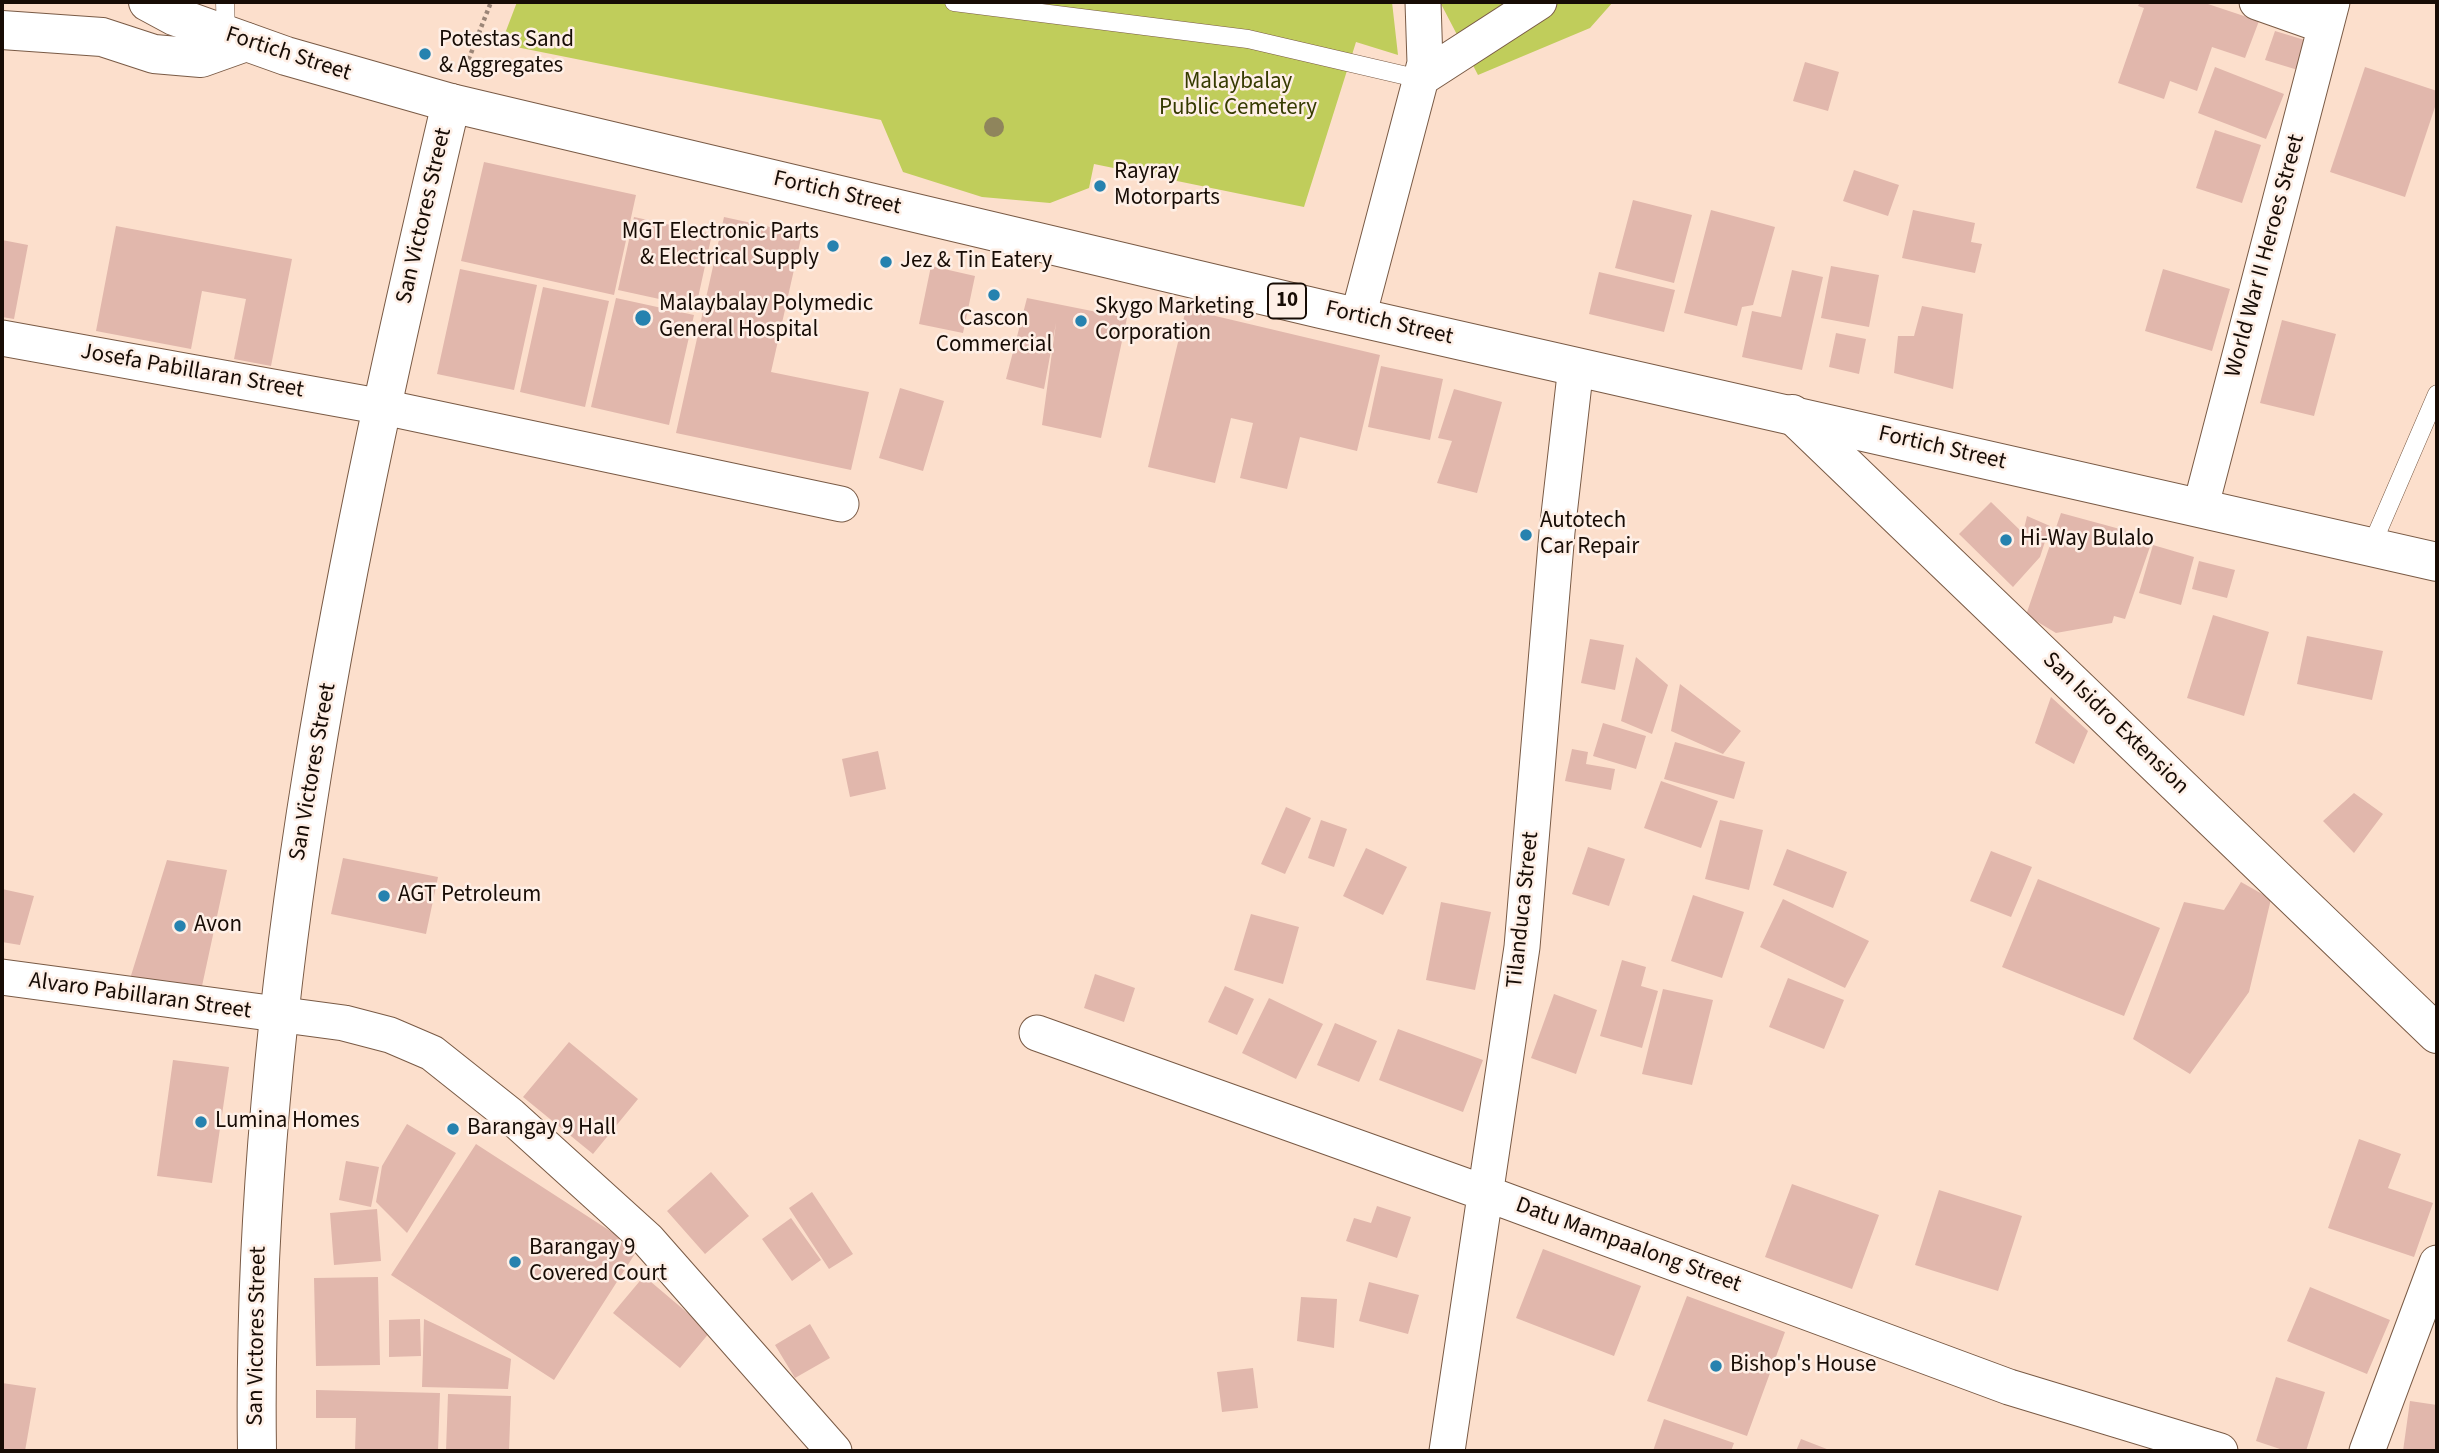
<!DOCTYPE html>
<html>
<head>
<meta charset="utf-8">
<style>
  body { margin:0 }
  #map { position:relative; width:2439px; height:1453px; overflow:hidden; background:#fcdfcc; font-family:"Source Sans 3",sans-serif }
  canvas { display:block }
  .frame { position:absolute; inset:0; border:4px solid #170c05; pointer-events:none }
</style>
</head>
<body>
<div id="map">
<canvas width="2439" height="1453"></canvas>
<div class="frame"></div>
</div>
<script>
const ctx = document.querySelector('canvas').getContext('2d');
ctx.lineJoin = 'round';
function paint(path, color) { ctx.fillStyle = color; ctx.fill(path, 'evenodd'); }
function strokePath(path, color, width, dash) { ctx.strokeStyle = color; ctx.lineWidth = width; ctx.lineCap = dash ? 'butt' : 'round'; ctx.setLineDash(dash || []); ctx.stroke(path); }
function write(font, color, halo, rows, align = 'center') {
  ctx.font = font + ' "Source Sans 3",sans-serif'; ctx.lineWidth = 5; ctx.setLineDash([]); ctx.textBaseline = 'middle'; ctx.strokeStyle = halo; ctx.fillStyle = color; for (const [text, x, y, turn = 0] of rows) {
    ctx.save(); ctx.translate(x, y); ctx.rotate((+turn || 0) * Math.PI / 180); ctx.textAlign = isNaN(turn) ? turn : align; if (halo) ctx.strokeText(text, 0, 0); ctx.fillText(text, 0, 0); ctx.restore();
  }
}
const green = new Path2D(`
  M517,2H1392L1398,55L1356,42L1304,207L1094,164L1089,188L1050,203L982,197L903,172L881,120L501,44Z
  M1440,2H1613L1590,28L1478,75Z`);
const building = new Path2D(`
  M2140,2H2202L2259,21L2245,58L2212,47L2197,91L2170,81L2164,99L2118,83L2144,8L2138,6Z
  M2275,31L2308,41L2298,70L2265,60Z
  M1805,62L1839,72L1828,111L1793,101Z
  M2215,67L2284,94L2266,139L2198,113Z
  M2365,67L2437,91V101L2405,197L2330,172Z
  M2215,130L2261,145L2242,203L2196,188Z
  M484,162L636,195L614,295L461,261Z
  M1854,170L1899,185L1888,216L1843,201Z
  M1633,200L1692,215L1674,283L1615,268Z
  M1711,210L1775,227L1753,305L1742,307L1737,326L1684,313Z
  M1913,210L1975,223L1971,242L1982,244L1975,273L1902,258Z
  M634,217L712,234L696,307L618,290Z
  M724,217L802,234L771,372L869,392L851,470L676,433Z
  M116,226L292,259L271,366L234,359L246,299L202,291L191,349L96,331Z
  M2,240L28,245L14,319L2,317Z
  M931,266L975,276L963,333L919,324Z
  M1831,266L1879,275L1869,327L1821,318Z
  M460,269L537,285L514,390L437,374Z
  M2163,269L2230,289L2212,351L2145,331Z
  M1792,270L1823,277L1802,370L1742,357L1752,311L1781,317Z
  M1599,272L1675,290L1664,332L1589,314Z
  M543,287L609,301L585,407L520,392Z
  M616,298L694,315L669,425L591,407Z
  M1027,298L1127,318L1101,438L1042,425L1056,323L1044,389L1006,379Z
  M1922,306L1963,314L1953,389L1894,373L1898,336H1914Z
  M1186,309L1380,355L1357,451L1300,437L1287,489L1240,478L1253,423L1231,418L1215,483L1148,467Z
  M2282,320L2336,334L2314,416L2260,403Z
  M1836,333L1866,339L1859,374L1829,367Z
  M1381,366L1443,379L1430,440L1368,427Z
  M900,388L944,401L923,471L879,458Z
  M1454,389L1502,402L1477,493L1437,483L1452,441L1438,438Z
  M1991,502L2023,533L2027,516L2050,526L2040,557L2013,587L1959,534Z
  M2061,513L2153,538L2125,619L2114,616L2112,623L2056,633L2026,615Z
  M2153,545L2194,557L2181,605L2139,593Z
  M2199,561L2235,570L2227,598L2192,589Z
  M2213,615L2269,632L2244,716L2187,698Z
  M2307,636L2383,651L2372,700L2297,684Z
  M1590,639L1624,645L1615,690L1581,683Z
  M1636,657L1668,685L1652,734L1621,721Z
  M1680,684L1741,731L1723,754L1671,731Z
  M2051,697L2088,731L2074,764L2035,743Z
  M1603,723L1646,736L1636,769L1593,756Z
  M1675,742L1745,762L1734,799L1664,779Z
  M1572,749L1588,752L1586,764L1615,769L1611,790L1565,781Z
  M878,751L886,789L850,797L842,759Z
  M1661,781L1718,801L1701,848L1644,828Z
  M2354,793L2383,814L2354,853L2323,821Z
  M1286,807L1311,818L1285,874L1261,864Z
  M1321,820L1347,829L1334,867L1308,858Z
  M1720,820L1763,830L1749,890L1705,879Z
  M1588,847L1625,859L1609,906L1572,894Z
  M1366,848L1407,867L1383,915L1343,896Z
  M1787,849L1847,872L1833,908L1773,885Z
  M1991,851L2032,867L2011,917L1970,901Z
  M343,858L438,877L426,934L331,914Z
  M167,860L227,870L202,986L129,982Z
  M2038,879L2160,928L2124,1016L2002,967Z
  M2241,882L2271,899L2249,992L2190,1074L2133,1039L2184,902L2224,910Z
  M2,889L34,896L20,945L2,942Z
  M1693,895L1744,912L1722,978L1671,961Z
  M1783,899L1869,941L1845,988L1760,947Z
  M1441,902L1491,912L1475,990L1426,980Z
  M1251,914L1299,927L1283,984L1234,970Z
  M1622,960L1646,967L1641,986L1658,991L1642,1048L1600,1036Z
  M1095,974L1135,988L1124,1022L1084,1008Z
  M1788,978L1844,1000L1824,1049L1769,1027Z
  M1225,986L1254,999L1237,1035L1208,1022Z
  M1663,989L1713,1000L1692,1085L1642,1074Z
  M1554,994L1597,1010L1576,1074L1531,1058Z
  M1269,998L1323,1024L1296,1079L1242,1053Z
  M1335,1023L1377,1041L1359,1082L1317,1065Z
  M1398,1029L1483,1060L1463,1112L1379,1080Z
  M569,1042L638,1099L593,1154L523,1097Z
  M173,1060L229,1067L212,1183L157,1176Z
  M407,1124L456,1153L407,1233L376,1202L382,1166Z
  M2359,1139L2401,1154L2388,1188L2433,1203L2414,1257L2328,1228Z
  M476,1144L638,1249L554,1380L391,1275Z
  M346,1161L379,1167L371,1207L339,1200Z
  M711,1172L749,1216L705,1254L667,1211Z
  M1792,1184L1879,1215L1852,1289L1765,1257Z
  M1939,1190L2022,1216L1998,1291L1915,1265Z
  M812,1192L853,1254L829,1269L789,1208Z
  M1377,1206L1411,1217L1397,1258L1346,1241L1354,1218L1371,1223Z
  M377,1209L381,1261L334,1265L330,1213Z
  M791,1218L821,1260L792,1281L762,1239Z
  M1543,1249L1641,1286L1614,1356L1516,1318Z
  M644,1276L710,1332L680,1368L613,1313Z
  M378,1277L380,1365L316,1366L314,1278Z
  M1369,1282L1419,1295L1408,1334L1359,1321Z
  M2310,1287L2390,1320L2367,1374L2287,1341Z
  M1687,1296L1785,1332L1747,1436L1647,1401Z
  M1301,1297L1337,1299L1334,1348L1297,1341Z
  M420,1319L421,1356L389,1357V1320Z
  M424,1319L511,1359L508,1389L422,1387Z
  M810,1324L830,1358L795,1378L775,1345Z
  M1253,1368L1258,1408L1222,1412L1217,1372Z
  M2276,1377L2325,1392L2306,1451H2286L2256,1441Z
  M2,1383L36,1388L25,1451H2Z
  M316,1390L440,1393L438,1451H355L356,1418H316Z
  M448,1394L511,1396L509,1451H446Z
  M2410,1401L2437,1405V1451H2403Z
  M1664,1419L1734,1443L1731,1451H1653Z
  M1801,1439L1832,1451H1796Z`);
const path = new Path2D(`
  M466,66L491,2`);
const service = new Path2D(`
  M225,2L226,35
  M954,2L1248,39L1420,79
  M2371,547L2437,394`);
const minor = new Path2D(`
  M2257,2L2325,26
  M1420,79L1539,2
  M1358,317L1425,63L1423,2
  M2,338L383,407L841,504
  M2200,509L2332,2
  M2,977L344,1023L390,1035L432,1053L510,1115L648,1240L834,1451
  M1037,1033L1485,1193L2009,1387L2220,1451
  M1447,1451L1522,947L1557,532L1576,366
  M2367,1451L2437,1263`);
const tertiary = new Path2D(`
  M2,30L102,37L154,54L201,58L246,42
  M1792,414L2437,1034`);
const secondary = new Path2D(`
  M257,1451C250,996 347,545 451,103`);
const trunk = new Path2D(`
  M148,2L174,16L286,56L451,103L1321,309L2437,562`);
const trees = [
  [994,127]
];
const markers = [
  [425,54,7,"#2682af"],
  [1100,186,7,"#2682af"],
  [833,246,7,"#2682af"],
  [886,262,7,"#2682af"],
  [994,295,7,"#2682af"],
  [643,318,9,"#2682af"],
  [1081,321,7,"#2682af"],
  [1526,535,7,"#2682af"],
  [2006,540,7,"#2682af"],
  [384,896,7,"#2682af"],
  [180,926,7,"#2682af"],
  [201,1122,7,"#2682af"],
  [453,1129,7,"#2682af"],
  [515,1262,7,"#2682af"],
  [1716,1366,7,"#2682af"]
];
const shields = [
  [1287,301,38]
];
const shieldNames = [
  ["10",1287,301]
];
const poiNames = [
  ["Potestas Sand",439,41],
  ["& Aggregates",439,67],
  ["Rayray",1114,173],
  ["Motorparts",1114,199],
  ["MGT Electronic Parts",819,233,"right"],
  ["& Electrical Supply",819,259,"right"],
  ["Jez & Tin Eatery",900,262],
  ["Malaybalay Polymedic",659,305],
  ["General Hospital",659,331],
  ["Skygo Marketing",1095,308],
  ["Corporation",1095,334],
  ["Cascon",994,320,"center"],
  ["Commercial",994,346,"center"],
  ["Autotech",1540,522],
  ["Car Repair",1540,548],
  ["Hi-Way Bulalo",2020,540],
  ["AGT Petroleum",398,896],
  ["Avon",194,926],
  ["Lumina Homes",215,1122],
  ["Barangay 9 Hall",467,1129],
  ["Barangay 9",529,1249],
  ["Covered Court",529,1275],
  ["Bishop's House",1730,1366]
];
const streetNames = [
  ["Fortich Street",288,55,18],
  ["Fortich Street",837,194,13],
  ["San Victores Street",425,216,-77],
  ["World War II Heroes Street",2266,256,-75],
  ["Fortich Street",1389,324,13],
  ["Josefa Pabillaran Street",192,372,10],
  ["Fortich Street",1942,449,13],
  ["San Isidro Extension",2115,724,44],
  ["San Victores Street",314,772,-80],
  ["Tilanduca Street",1524,910,-84],
  ["Alvaro Pabillaran Street",140,997,8],
  ["Datu Mampaalong Street",1628,1246,20],
  ["San Victores Street",258,1336,-89]
];
const parkNames = [
  ["Malaybalay",1238,83],
  ["Public Cemetery",1238,109]
];
paint(green, '#c0cd5b');
paint(building, '#e1b7ac');
strokePath(service, '#795a45', 19);
strokePath(minor, '#795a45', 37);
strokePath(tertiary, '#795a45', 40);
strokePath(secondary, '#795a45', 40);
strokePath(trunk, '#795a45', 40);
strokePath(path, '#9b8577', 4.5, [3.5, 3.5]);
strokePath(service, '#fff', 18);
strokePath(minor, '#fff', 35);
strokePath(tertiary, '#fff', 38);
strokePath(secondary, '#fff', 38);
strokePath(trunk, '#fff', 38);
ctx.fillStyle = '#8f855c';
for (const [x, y] of trees) { ctx.beginPath(); ctx.arc(x, y, 10, 0, 2 * Math.PI); ctx.fill(); }
for (const [x, y, r, color] of markers) { const dot = new Path2D(); dot.arc(x, y, r, 0, 2 * Math.PI); ctx.fillStyle = color; ctx.fill(dot); strokePath(dot, '#feefe6', 2.5); }
for (const [x, y, w] of shields) { const box = new Path2D(); box.roundRect(x - w / 2, y - 17.5, w, 35, 5); ctx.fillStyle = '#feefe6'; ctx.fill(box); strokePath(box, '#170c05', 2); }
write('bold 21px', '#170c05', null, shieldNames);
write('23px', '#170c05', '#feefe6', poiNames, 'left');
write('23px', '#170c05', '#feefe6', streetNames);
write('23px', '#363b00', '#feefe6', parkNames);
</script>
</body>
</html>
